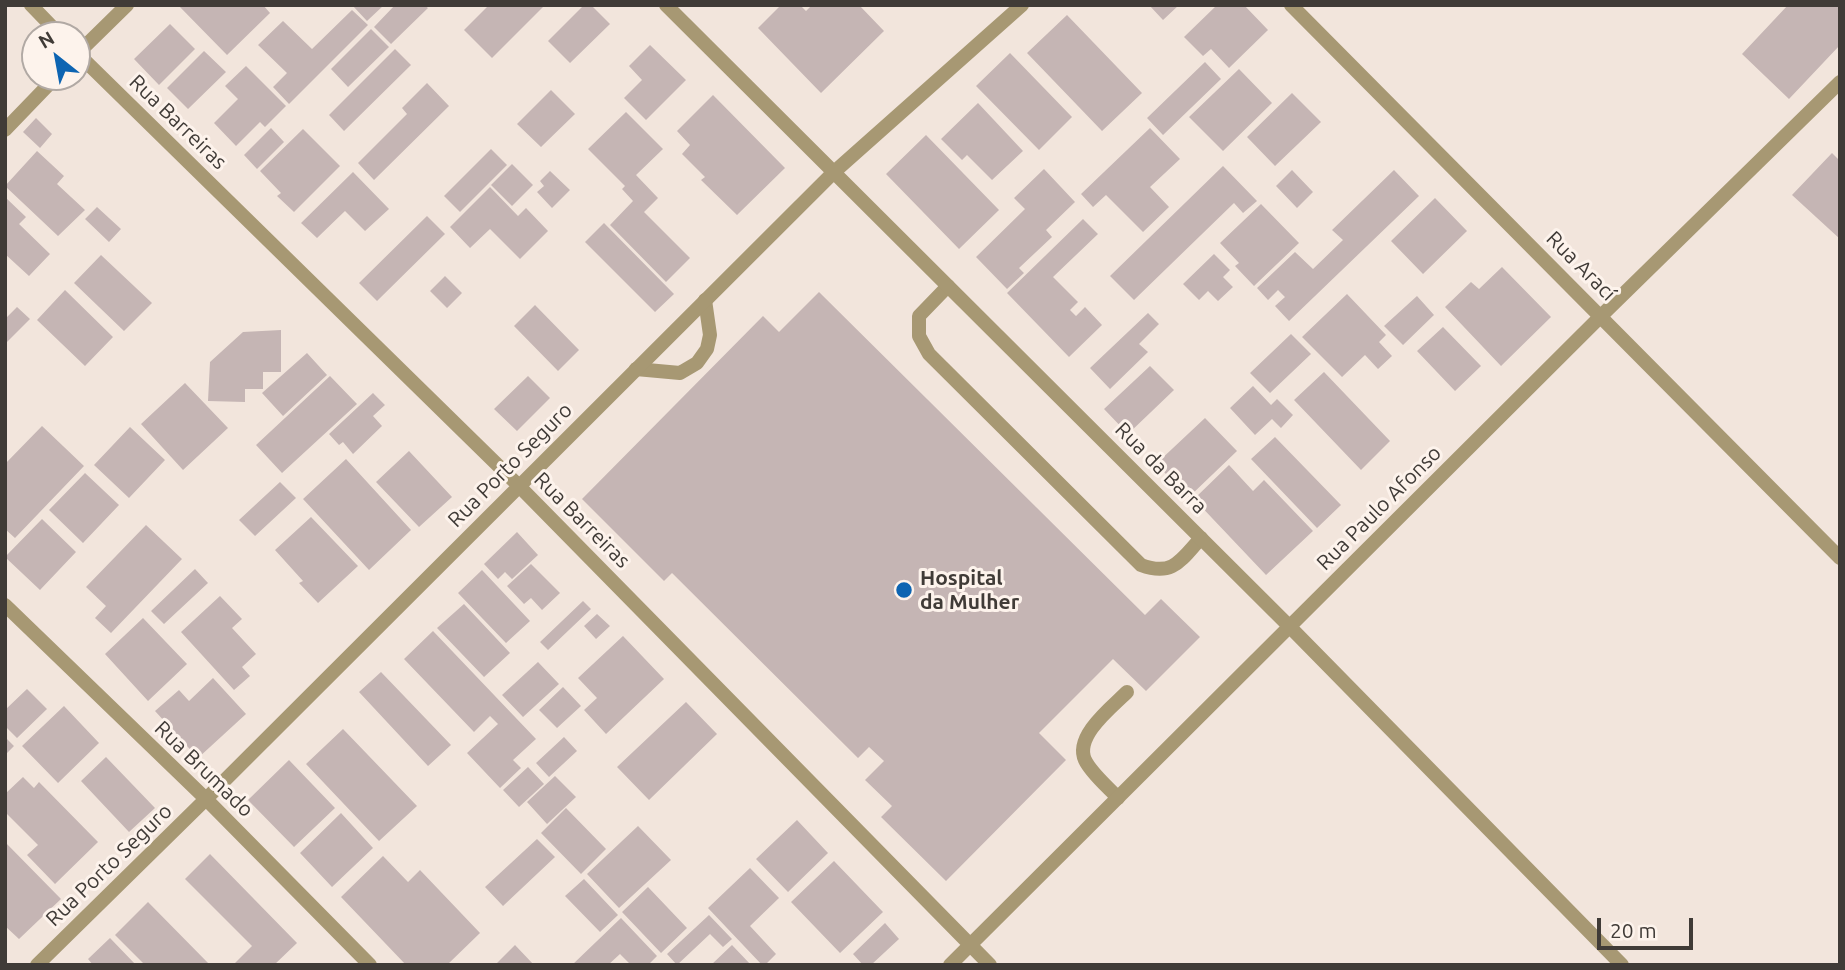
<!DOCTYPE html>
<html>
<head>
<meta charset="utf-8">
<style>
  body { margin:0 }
  #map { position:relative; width:1845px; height:970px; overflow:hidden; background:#f2e5dc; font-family:Ubuntu,sans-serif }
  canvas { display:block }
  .frame { position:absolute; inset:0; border:7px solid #403b37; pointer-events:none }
  .north { position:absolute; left:21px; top:21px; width:70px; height:70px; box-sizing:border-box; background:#fdf3ec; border:2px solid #b1a9a4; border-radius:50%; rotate:329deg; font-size:19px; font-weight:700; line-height:28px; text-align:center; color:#403b37 }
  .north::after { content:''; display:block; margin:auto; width:24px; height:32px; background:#0d64b2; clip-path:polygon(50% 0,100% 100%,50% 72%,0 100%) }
  .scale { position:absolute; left:1597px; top:918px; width:96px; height:32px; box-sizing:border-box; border:4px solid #403b37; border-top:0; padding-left:9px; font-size:21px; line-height:24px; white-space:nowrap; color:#403b37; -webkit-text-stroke:5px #fdf3ec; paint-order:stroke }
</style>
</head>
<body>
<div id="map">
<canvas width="1845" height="970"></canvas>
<div class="frame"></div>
<div class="north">N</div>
<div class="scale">20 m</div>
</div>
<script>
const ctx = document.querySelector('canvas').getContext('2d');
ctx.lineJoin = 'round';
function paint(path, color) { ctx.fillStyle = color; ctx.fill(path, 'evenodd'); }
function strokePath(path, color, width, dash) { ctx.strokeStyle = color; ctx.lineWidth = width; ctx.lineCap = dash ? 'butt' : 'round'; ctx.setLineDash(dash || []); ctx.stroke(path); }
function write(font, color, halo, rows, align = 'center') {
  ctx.font = font + ' Ubuntu,sans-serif'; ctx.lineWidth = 6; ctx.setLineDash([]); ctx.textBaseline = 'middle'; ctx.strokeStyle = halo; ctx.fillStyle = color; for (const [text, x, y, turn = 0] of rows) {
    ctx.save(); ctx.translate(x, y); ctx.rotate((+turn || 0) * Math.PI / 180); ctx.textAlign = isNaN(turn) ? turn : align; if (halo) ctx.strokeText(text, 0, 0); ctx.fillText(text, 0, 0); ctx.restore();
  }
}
const building = new Path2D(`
  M178,5H263L270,13L227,55Z
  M352,5H384L367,21Z
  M395,5H424L428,8L391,44L374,27Z
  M489,5H545L492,58L464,30Z
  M584,5H591L610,24L570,63L548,41Z
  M781,5H800L806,11L812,5H859L884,31L821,93L758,28Z
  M1149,5H1179L1163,20Z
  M1217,5H1244L1268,30L1229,68L1211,49L1203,56L1184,37Z
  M1788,5H1840V45L1789,99L1742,54Z
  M352,10L368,25L289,104L273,87L287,73L258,45L283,21L312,49Z
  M1067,15L1142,93L1102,131L1027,53Z
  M170,24L195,49L159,85L134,59Z
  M371,29L389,47L348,87L331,69Z
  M650,45L686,80L646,120L624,98L642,80L629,66Z
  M395,49L411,65L344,131L329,115Z
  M204,51L226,72L188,109L167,88Z
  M1010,53L1072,117L1039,150L976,86Z
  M1205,62L1221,79L1163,135L1147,118Z
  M246,66L286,106L265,127L260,122L236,146L214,123L238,99L225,86Z
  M1239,69L1272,103L1223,151L1189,117Z
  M427,83L449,106L374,180L358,163L407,114L402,108Z
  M551,90L575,114L541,147L517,124Z
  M1292,93L1321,122L1275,166L1247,137Z
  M713,95L785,168L737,215L701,180L705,177L682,154L690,145L677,131Z
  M978,103L1023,151L992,180L967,155L962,160L941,139Z
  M626,112L663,149L636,175L658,198L644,212L690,258L666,282L610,225L633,201L622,189L625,186L588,149Z
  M36,118L52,134L40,148L23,132Z
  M271,128L284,142L257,169L244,155Z
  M1150,128L1180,159L1150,187L1169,207L1143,232L1106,195L1093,207L1081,194Z
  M303,129L340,166L294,212L277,196L281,193L260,171Z
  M926,135L999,210L959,249L886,174Z
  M491,149L507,165L460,212L444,196Z
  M37,151L64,176L57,184L85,210L58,236L5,186Z
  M1832,153L1840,161V239L1792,195Z
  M512,164L533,185L512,206L491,185Z
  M1223,166L1257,201L1243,213L1234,203L1134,300L1110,276Z
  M1044,169L1075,202L1046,230L1052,237L1019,268L1024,273L1007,289L976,257L1025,209L1014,198Z
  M1292,170L1313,192L1297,208L1276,186Z
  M1394,170L1419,196L1289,321L1275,306L1285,297L1278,290L1268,300L1257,288L1295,252L1313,269L1343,240L1332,230Z
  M550,171L570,190L552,208L537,192L544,186L540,181Z
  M353,172L389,209L365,231L345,211L317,238L301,223Z
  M490,187L518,216L526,208L548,231L520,259L490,229L470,248L450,227Z
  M5,197L26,217L19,224L50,254L29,276L5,254Z
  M1435,198L1467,231L1423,274L1391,241Z
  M1261,204L1299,243L1254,286L1235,266L1239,263L1220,243Z
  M97,207L121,229L109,242L85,219Z
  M427,216L445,234L377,301L359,283Z
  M1083,219L1098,234L1053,277L1078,302L1070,310L1076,316L1085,307L1102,325L1069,357L1007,293Z
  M604,223L674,294L655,312L585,242Z
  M1214,254L1230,270L1223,277L1233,287L1218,301L1208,291L1199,300L1183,284Z
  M101,255L152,303L124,331L74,283Z
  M1502,267L1551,317L1501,366L1445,307L1471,282L1479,289Z
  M445,276L462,293L447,308L430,291Z
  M65,290L113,337L85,366L37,320Z
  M819,292L1145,615L1161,599L1200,637L1146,691L1113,659L1039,733L1066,760L946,881L881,817L892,806L865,780L884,761L869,747L858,758L672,573L664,581L582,499L763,316L779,332Z
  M1347,294L1386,335L1379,342L1392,356L1378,369L1365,355L1342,377L1302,337Z
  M1417,296L1434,315L1403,345L1384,326Z
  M535,305L579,350L558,371L514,326Z
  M17,307L30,319L5,344V319Z
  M1148,313L1159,324L1139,344L1148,352L1110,389L1090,368Z
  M1443,327L1481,366L1455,391L1417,351Z
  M281,330V372H263V389H245V402L208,401L210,362L243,332Z
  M1291,334L1311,354L1270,393L1250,373Z
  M307,353L327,375L283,416L262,393Z
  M1150,366L1174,390L1128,434L1104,409Z
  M1324,372L1390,441L1361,470L1294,400Z
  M330,376L357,404L282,473L256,445Z
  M528,376L550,398L517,431L494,409Z
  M185,383L228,428L183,470L141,424Z
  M1253,386L1271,405L1277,399L1293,415L1281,428L1272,419L1255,435L1230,408Z
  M373,393L385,405L373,416L382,426L353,454L343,442L339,445L329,434Z
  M1205,418L1237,451L1189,497L1156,464Z
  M42,426L84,466L15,538L5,529V464Z
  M130,427L165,460L129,498L94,465Z
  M1275,437L1341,505L1317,528L1251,459Z
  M409,451L452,497L419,527L376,482Z
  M346,459L411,530L369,570L303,499Z
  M1229,465L1253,491L1264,480L1313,531L1266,575L1194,499Z
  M85,473L119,505L83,543L49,510Z
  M280,482L296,498L255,536L239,520Z
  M311,517L358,566L318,603L299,583L303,581L275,550Z
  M42,519L76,552L40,590L5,557Z
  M146,525L182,559L111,633L95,618L106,606L86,587Z
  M517,532L538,555L512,579L505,572L498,579L484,564Z
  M531,564L560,593L542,610L531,598L524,604L507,586Z
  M195,569L208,583L164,624L151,611Z
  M482,570L530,621L506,643L458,593Z
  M220,596L242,619L232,628L256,654L242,667L250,676L234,690L181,632Z
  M583,601L591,609L548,650L540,642Z
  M464,604L510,653L484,677L437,628Z
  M597,614L610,626L596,639L584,626Z
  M143,618L187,664L148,701L105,654Z
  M433,631L536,739L513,760L521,768L500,788L467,753L498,724L490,716L474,732L404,659Z
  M623,636L664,679L606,734L584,710L597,698L578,678Z
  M538,662L559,684L523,717L502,695Z
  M381,672L451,745L428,766L359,692Z
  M213,678L246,714L198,758L155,711L179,690L189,701Z
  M563,687L581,706L557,728L539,710Z
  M27,689L47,709L17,738L5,726V710Z
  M686,702L717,734L649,800L617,767Z
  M64,706L99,743L58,783L22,746Z
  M343,729L417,806L379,841L306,764Z
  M5,737L14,746L5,755Z
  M564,737L577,751L549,777L536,763Z
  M106,757L155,808L129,832L81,781Z
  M289,760L335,808L294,847L248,800Z
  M528,767L544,784L519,807L503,790Z
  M555,776L576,797L547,824L527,802Z
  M23,777L34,788L39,782L98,842L55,884L27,855L38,845L5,812V794Z
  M566,808L606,849L581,874L541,833Z
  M341,813L373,848L332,887L300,853Z
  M797,820L828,853L788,892L756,859Z
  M638,826L671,860L619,908L587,874Z
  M537,839L555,857L503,906L485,887Z
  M5,842L61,899L19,939L5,926Z
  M210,854L297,943L274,965H233L252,946L185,879Z
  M383,856L408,882L420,870L480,933L447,965H406L341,897Z
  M834,861L883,912L840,953L791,902Z
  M750,868L779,898L750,926L776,954L765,965H762L708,908Z
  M584,879L618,915L600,932L565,896Z
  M648,887L687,928L661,953L622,912Z
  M148,902L210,965H145L115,935Z
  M709,915L732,939L723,947L710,934L677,965L667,954Z
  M621,918L657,956L648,965H631L620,954L608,965H572Z
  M885,923L899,939L871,965H863L853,954Z
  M110,938L136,965H93L88,959Z
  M515,945L534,965H495Z
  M732,945L751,965H711Z`);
const lane = new Path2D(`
  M948,286L919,316V336L929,354L1141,565C1173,577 1181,560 1201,538
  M636,369L680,373L697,363L707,349L710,335L705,300
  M1118,798C1108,787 1091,773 1085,760C1074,736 1112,707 1127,692`);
const street = new Path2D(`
  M31,5L60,35
  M666,5L1290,627L1622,965
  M1291,5L1840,558
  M77,53L518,485L990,965
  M77,54L127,5
  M5,130L56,77
  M5,605L206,799L370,965
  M37,965L206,799L833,173L1022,5
  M950,965L1601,316L1840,82`);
const markers = [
  [904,590,9,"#0d64b2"]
];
const streetNames = [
  ["Rua Barreiras",178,122,44],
  ["Rua Arací",1581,266,45],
  ["Rua Porto Seguro",510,465,-45],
  ["Rua da Barra",1161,468,45],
  ["Rua Paulo Afonso",1379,508,-45],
  ["Rua Barreiras",582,520,45],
  ["Rua Brumado",204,769,44],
  ["Rua Porto Seguro",109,865,-44]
];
const poiNames = [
  ["Hospital",920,578],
  ["da Mulher",920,602]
];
paint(building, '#c5b5b4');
strokePath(lane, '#a79873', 14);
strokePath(street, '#a79873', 14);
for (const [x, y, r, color] of markers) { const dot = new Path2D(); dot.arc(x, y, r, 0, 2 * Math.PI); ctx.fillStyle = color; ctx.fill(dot); strokePath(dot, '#fdf3ec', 2.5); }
write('21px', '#403b37', '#fdf3ec', streetNames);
write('bold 21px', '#403b37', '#fdf3ec', poiNames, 'left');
</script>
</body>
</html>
